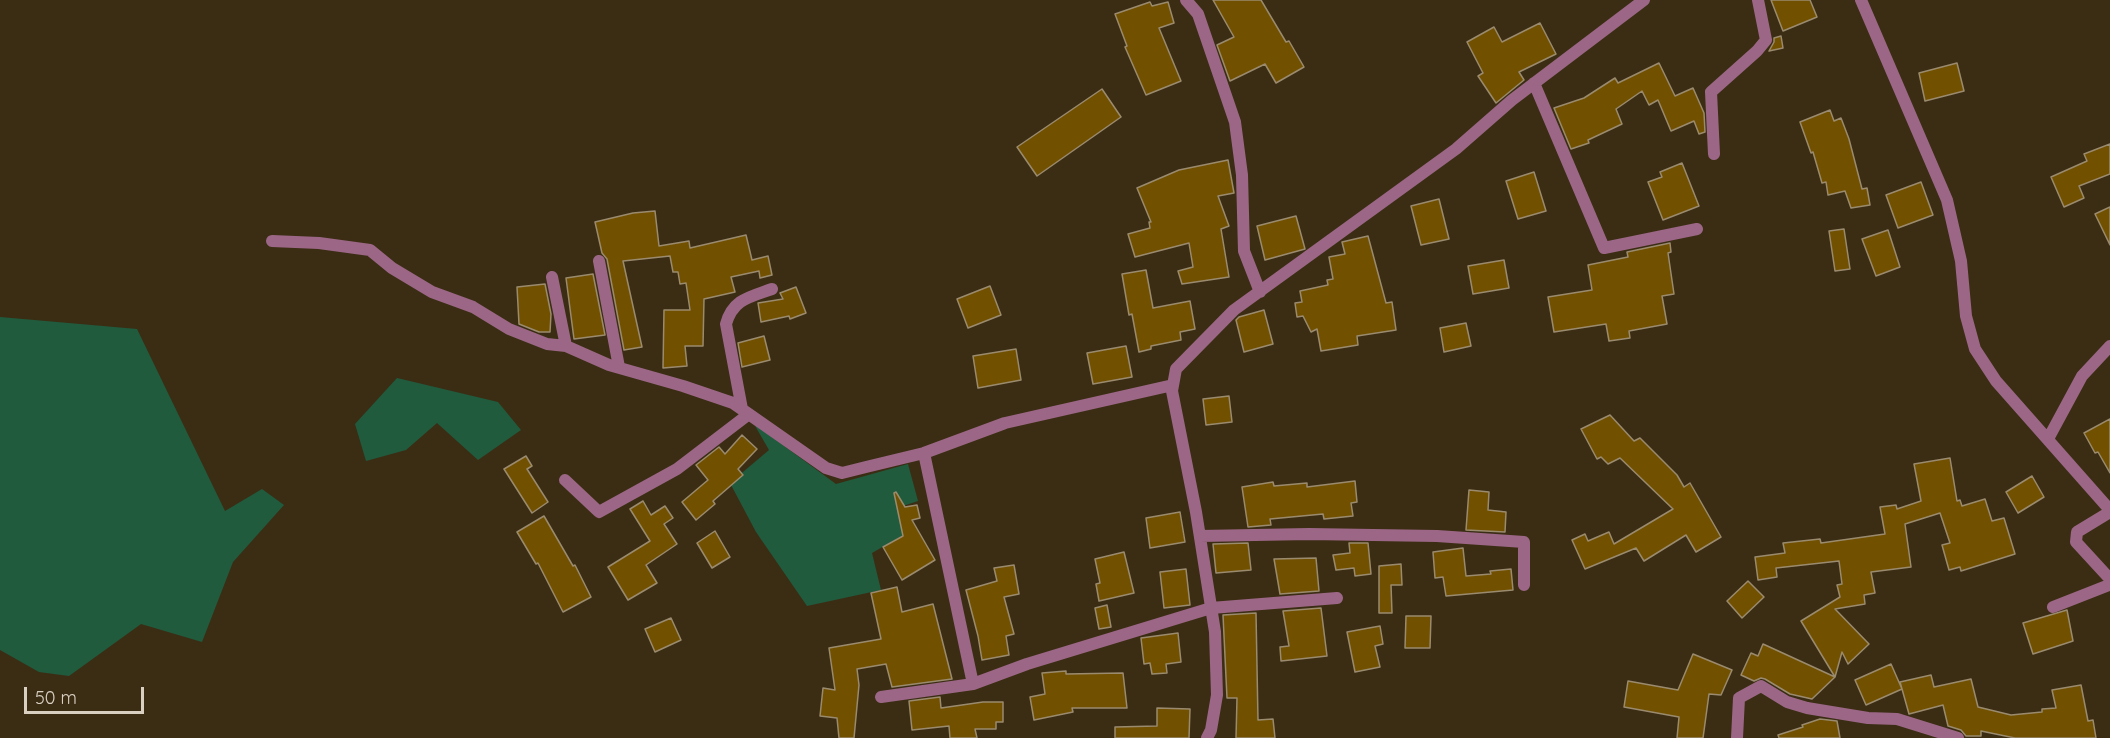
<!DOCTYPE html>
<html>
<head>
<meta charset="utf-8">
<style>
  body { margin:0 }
  #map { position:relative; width:2110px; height:738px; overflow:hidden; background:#3b2d14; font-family:Quicksand,sans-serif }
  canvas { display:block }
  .scale { position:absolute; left:24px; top:687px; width:120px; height:27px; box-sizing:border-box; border:3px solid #d9d0c2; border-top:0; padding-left:8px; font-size:18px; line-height:21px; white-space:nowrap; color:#d9d0c2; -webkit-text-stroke:4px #3b2d14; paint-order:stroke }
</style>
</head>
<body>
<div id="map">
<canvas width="2110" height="738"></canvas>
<div class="scale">50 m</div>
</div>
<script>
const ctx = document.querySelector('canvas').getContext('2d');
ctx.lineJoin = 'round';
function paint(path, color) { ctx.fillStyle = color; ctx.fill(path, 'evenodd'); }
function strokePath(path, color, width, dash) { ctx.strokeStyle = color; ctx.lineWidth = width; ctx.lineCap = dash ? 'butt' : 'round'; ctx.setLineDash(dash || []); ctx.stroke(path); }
const green = new Path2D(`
  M0,317L137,329L225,511L262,489L284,505L233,562L202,642L141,624L69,676L39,672L0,650Z
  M397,378L498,402L521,430L478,460L437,423L406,450L366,461L355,424Z
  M754,424L836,484L908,464L918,501L900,507L905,534L872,553L881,590L807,606L756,532L730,483L769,450Z`);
const building = new Path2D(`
  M1213,0H1261L1286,42L1289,41L1304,67L1276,83L1265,64L1230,81L1217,45L1234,37Z
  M1771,0H1810L1817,17L1783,31Z
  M1150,2L1152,6L1168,2L1174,23L1159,28L1181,81L1146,95L1125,47L1127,46L1115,14Z
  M1540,23L1556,54L1519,72L1524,80L1496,103L1478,76L1483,73L1467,42L1494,27L1502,42Z
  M1781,36L1783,48L1769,51L1774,42V38Z
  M1659,63L1675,96L1693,88L1704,113L1705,132L1699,134L1694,121L1671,131L1658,100L1649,105L1642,91L1616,109L1622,124L1588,140L1589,143L1571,149L1554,108L1584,98L1615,78L1618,83Z
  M1957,63L1964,91L1925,101L1919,73Z
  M1102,89L1121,117L1037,176L1017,147Z
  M1830,110L1834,121L1841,118L1849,139L1862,189L1867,188L1870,205L1851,208L1845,191L1828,195L1826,182L1822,183L1813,152L1811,153L1800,122Z
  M2110,144V174L2079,186L2084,198L2064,207L2051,177L2087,161L2084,154Z
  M1228,160L1234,193L1218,196L1229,226L1221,229L1229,277L1182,284L1178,271L1193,267L1189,243L1135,257L1128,234L1150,228L1149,222H1151L1137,188L1179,170Z
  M1682,163L1699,206L1663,220L1648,182L1662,177L1660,172Z
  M1534,172L1546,211L1518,219L1506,181Z
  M1921,182L1933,215L1898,228L1886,195Z
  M1439,199L1449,239L1421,245L1411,206Z
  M2110,207V245L2095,214Z
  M655,211L659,246L689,241L690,248L746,235L752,260L768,256L772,275L760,278L759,271L731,277L735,292L704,299L703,346H685L687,366L663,368L664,310H690L686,283L680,284L678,272H673L670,256L623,261L642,347L624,350L607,259L602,253L595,222L633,213Z
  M1296,216L1305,249L1265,260L1257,226Z
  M1844,229L1850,269L1835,271L1829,231Z
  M1888,230L1900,267L1876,276L1862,239Z
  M1368,236L1386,303L1392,302L1396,330L1357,336L1358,345L1321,351L1317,329L1311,332L1303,316L1297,317L1295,303L1302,302L1300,291L1328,285L1327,280L1333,279L1329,257L1345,254L1342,242Z
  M1670,243L1671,252L1668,253L1674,294L1662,296L1667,324L1629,331L1630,338L1609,341L1606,324L1554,332L1548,297L1592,290L1588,265L1628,257L1627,252Z
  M1504,260L1509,288L1473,294L1468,266Z
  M1146,270L1153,308L1190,301L1195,329L1180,332L1181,340L1151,346V349L1139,352L1132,314L1129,315L1122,274Z
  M593,274L605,335L574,339L566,278Z
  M545,284L551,314L550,332H539L519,324L517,287Z
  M990,286L1001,315L968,328L957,299Z
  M796,287L806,313L790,319L789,316L761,322L758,303L783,299L780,293Z
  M1264,310L1273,344L1244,352L1236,320L1239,317Z
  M1466,323L1471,346L1444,352L1440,328Z
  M764,336L770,360L742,367L738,343Z
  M1126,346L1132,377L1093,384L1087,353Z
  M1016,349L1021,380L978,388L973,356Z
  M1229,396L1232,422L1206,425L1203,399Z
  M1610,415L1634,441L1640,438L1677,475L1684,487L1690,483L1721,537L1696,552L1686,535L1644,561L1636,548L1585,569L1572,540L1585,534L1588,541L1609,532L1614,544L1673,509L1620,458L1608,464L1601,457L1597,459L1581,429Z
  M2110,419V473L2098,452L2095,453L2084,433Z
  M742,435L757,449L738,469L743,475L713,501L715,504L696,520L682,502L708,480L696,465L719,447L725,454Z
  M526,456L532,466L527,469L548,502L532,513L504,469Z
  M1950,458L1957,501L1960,500L1962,506L1985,499L1992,521L2004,518L2015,554L1961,571L1960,567L1949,570L1942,545L1950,543L1940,513L1905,524L1911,567L1871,572L1875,593L1864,595L1865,604L1835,609L1869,644L1848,664L1842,652L1835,677L1801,621L1840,597L1837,585L1842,584L1839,561L1776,568L1777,577L1758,580L1755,557L1785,553L1783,543L1820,539L1821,543L1885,534L1880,507L1896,505L1897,509L1921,501L1914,464Z
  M2032,476L2044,497L2018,513L2006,492Z
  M1355,481L1357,502L1351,503L1353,516L1324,519L1323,514L1270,519L1271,525L1248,527L1242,487L1273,482L1274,486L1307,483V487Z
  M1469,490L1489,492L1488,510L1506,512L1505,532L1466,530Z
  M896,492L905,507L917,505L920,518L912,520L935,560L902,580L883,547L903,536L894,493Z
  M643,501L651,515L665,506L673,518L664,524L677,544L646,565L657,583L628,600L608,567L650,541L630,509Z
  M1180,512L1185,542L1150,548L1146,518Z
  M544,516L573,566L575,565L591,597L563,612L538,563L536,564L517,532Z
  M715,531L730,557L712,568L697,543Z
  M1248,543L1251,570L1216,573L1213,544Z
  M1349,543H1368L1371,574L1355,576L1354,568L1336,570L1333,555L1350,553Z
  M1463,548L1466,576L1491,574L1490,571L1511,569L1513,590L1446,596L1443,577L1435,578L1433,552Z
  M1124,552L1134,593L1099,601L1096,584L1100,583L1095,559Z
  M1316,558L1319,591L1280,594L1274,559Z
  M1401,564L1402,585H1391L1392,613H1379V566Z
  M1014,565L1019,594L1004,597L1014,634L1006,636L1009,655L982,660L978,636L966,590L997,581L994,568Z
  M1186,569L1190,605L1164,608L1160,572Z
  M1748,581L1764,597L1742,618L1727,601Z
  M897,587L902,612L933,604L952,679L892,687L886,664L857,669L859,685L854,738H839L837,718L820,716L823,688L835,690L829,648L881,639L871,593Z
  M1107,605L1111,627L1099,629L1095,608Z
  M1321,608L1327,656L1281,661L1280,647L1289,646L1283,611Z
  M2067,610L2073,641L2033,654L2023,623Z
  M1256,613L1258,720L1273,719L1275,738H1236L1237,698H1227L1223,615Z
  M1406,616H1431L1430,648H1405Z
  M671,618L681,640L655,652L645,629Z
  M1380,626L1383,644L1375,646L1380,667L1355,672L1347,632Z
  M1178,633L1181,662L1166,664L1167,673L1152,674L1150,663L1144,664L1141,638Z
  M1763,644L1835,677L1812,699L1790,694L1765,679L1761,678L1754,681L1741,675L1751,653L1758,656Z
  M1693,654L1732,670L1721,695L1709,694L1703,738H1677L1679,717L1624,707L1628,681L1678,690Z
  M1891,664L1902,689L1900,682L1931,675L1934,687L1971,679L1978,707L2011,715L2042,712V709L2056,708L2052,690L2081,685L2088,721L2093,720L2096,738H2015L1981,731V736H1966L1961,730L1948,726L1943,705L1909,714L1902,689L1866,705L1855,680Z
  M1066,671V674L1123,673L1127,708H1072L1073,712L1034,720L1030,697L1045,694L1042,673Z
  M940,697L941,708L983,702H1003V722H996V729H975L977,738H950L949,726L912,730L909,701Z
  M1157,708L1190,709L1189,738H1115V727L1157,726Z
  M1820,719L1837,721L1840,738H1779L1778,735L1803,727L1802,725Z`);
const street = new Path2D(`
  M1186,0L1198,14L1235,122L1242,175L1244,251L1260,292
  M1861,0L1947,200L1961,261L1966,316L1975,349L1996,381L2110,510
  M1534,83L1604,248L1697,229
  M1714,154L1711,92L1757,51L1766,40L1758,0
  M272,241L319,243L370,250L392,268L432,292L473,307L509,329L547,344L566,346L609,365L683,386L733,403L826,468L842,473L866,467L924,453L1005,423L1173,385
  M599,261L619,367
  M552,277L566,346
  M742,409L726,324C733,299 750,297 772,289
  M2048,439L2082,376L2110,346
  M565,480L599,512L677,469L749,414
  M2110,512L2077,532L2076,542L2110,579
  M1200,536L1309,534L1437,536L1524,542V585
  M2053,607L2109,585L2110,580
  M973,684L1027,664L1211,608L1337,598
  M881,697L973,684L924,453
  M1207,738L1211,730L1217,695L1215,632L1196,512L1172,391L1176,369L1234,310L1456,149L1512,100L1644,0
  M1737,738L1739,698L1761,686L1787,702L1807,708L1868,718L1897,719L1958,738`);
paint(green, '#205b3e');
paint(building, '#715000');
strokePath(building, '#9b8b6e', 1.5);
strokePath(street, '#9c6786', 12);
</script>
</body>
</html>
